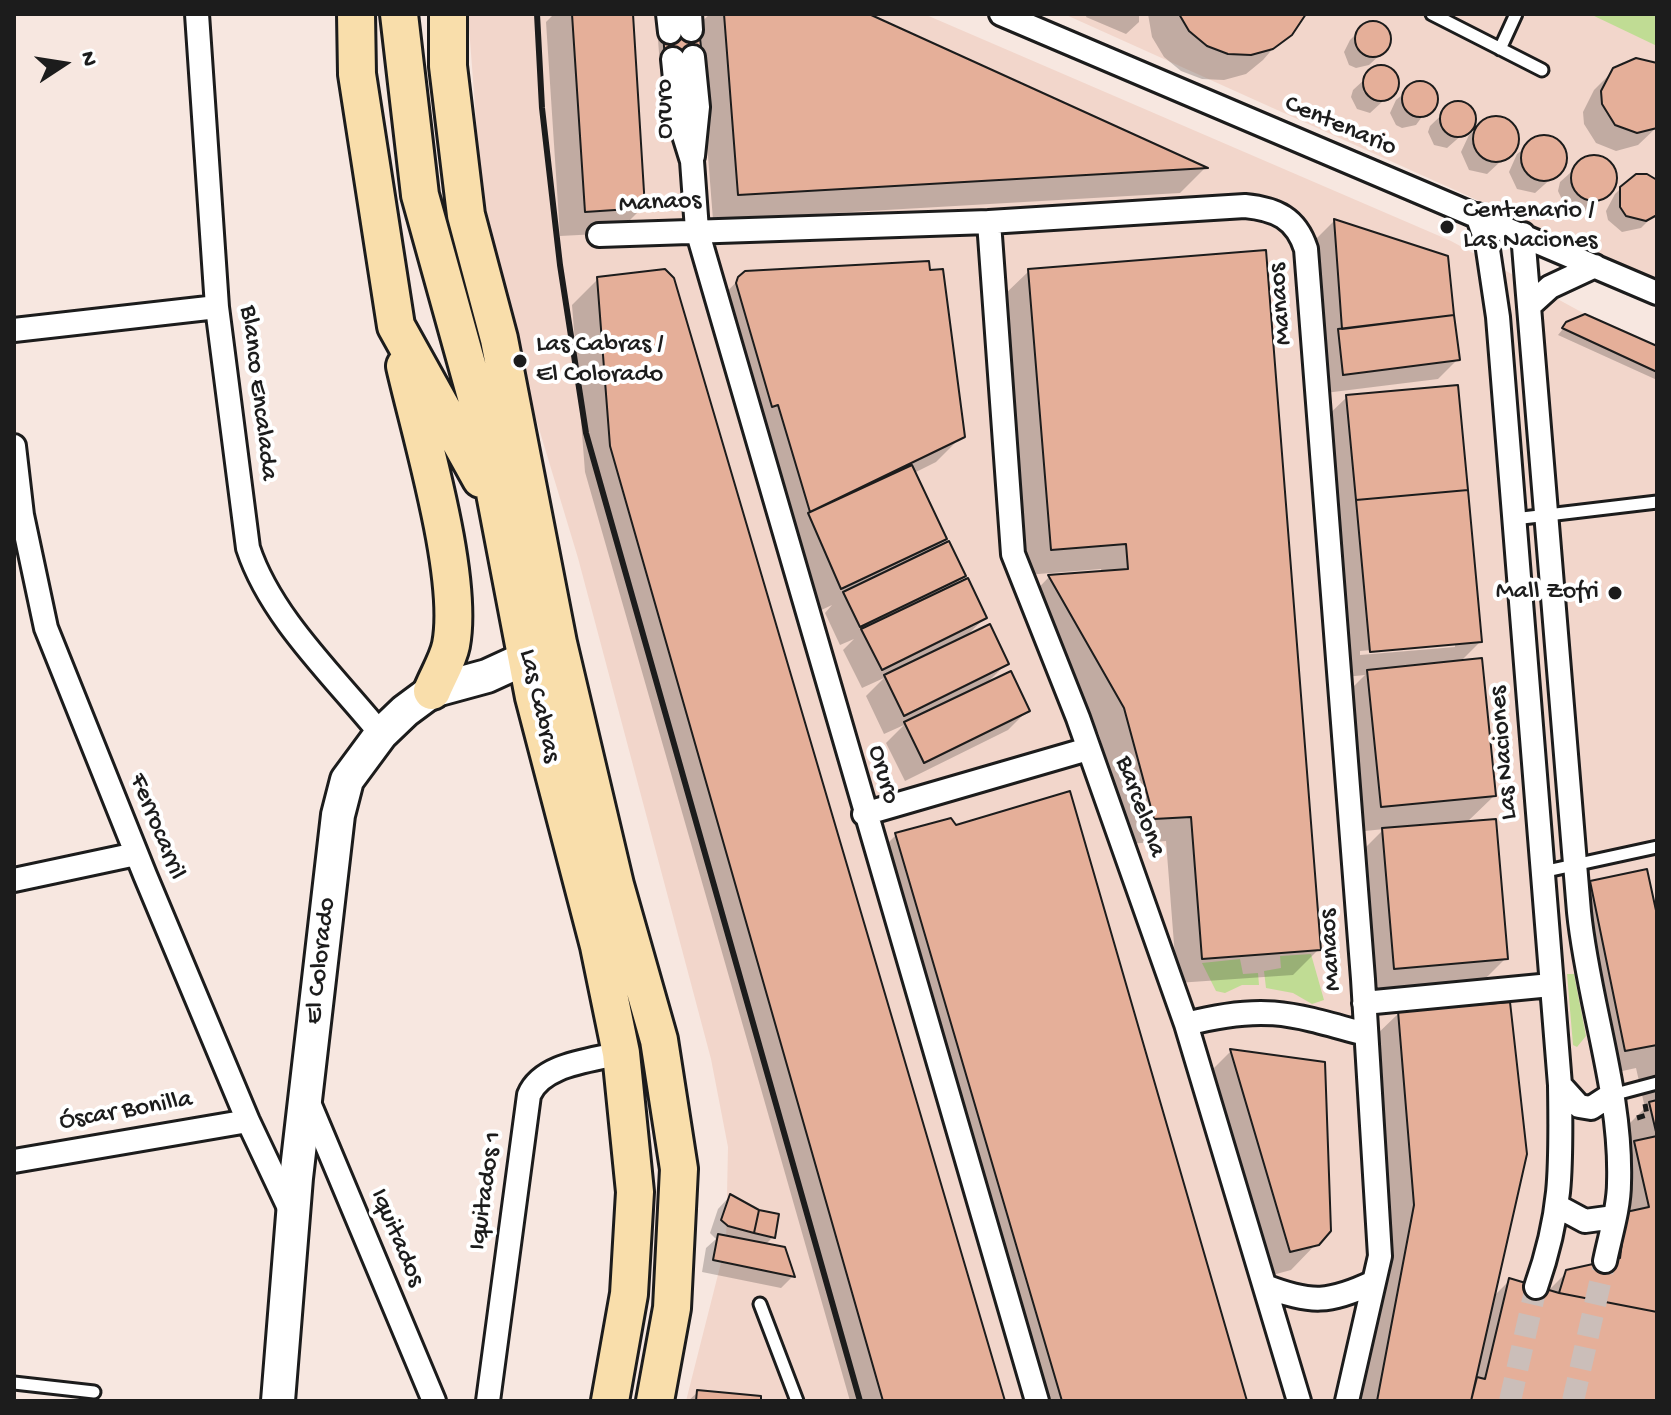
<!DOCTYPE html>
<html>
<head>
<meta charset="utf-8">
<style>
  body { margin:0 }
  #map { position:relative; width:1671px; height:1415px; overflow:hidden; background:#f7e7e0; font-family:"Gochi Hand",sans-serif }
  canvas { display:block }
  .frame { position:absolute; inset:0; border:16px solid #1c1c1c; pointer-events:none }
  .north { position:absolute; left:24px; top:24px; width:80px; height:80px; -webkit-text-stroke:6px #fff; paint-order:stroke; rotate:78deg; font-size:22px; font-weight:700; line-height:32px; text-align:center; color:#1c1c1c }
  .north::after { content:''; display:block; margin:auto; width:28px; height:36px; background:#1c1c1c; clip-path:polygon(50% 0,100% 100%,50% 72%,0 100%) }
</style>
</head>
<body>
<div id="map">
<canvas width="1671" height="1415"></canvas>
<div class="frame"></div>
<div class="north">N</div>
</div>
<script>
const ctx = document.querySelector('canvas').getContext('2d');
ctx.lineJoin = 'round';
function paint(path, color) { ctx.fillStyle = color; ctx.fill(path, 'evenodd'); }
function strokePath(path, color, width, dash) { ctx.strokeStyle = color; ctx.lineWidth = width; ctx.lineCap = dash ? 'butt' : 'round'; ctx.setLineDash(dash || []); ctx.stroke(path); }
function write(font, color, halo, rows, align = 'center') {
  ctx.font = font + ' "Gochi Hand",sans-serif'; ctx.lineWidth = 8; ctx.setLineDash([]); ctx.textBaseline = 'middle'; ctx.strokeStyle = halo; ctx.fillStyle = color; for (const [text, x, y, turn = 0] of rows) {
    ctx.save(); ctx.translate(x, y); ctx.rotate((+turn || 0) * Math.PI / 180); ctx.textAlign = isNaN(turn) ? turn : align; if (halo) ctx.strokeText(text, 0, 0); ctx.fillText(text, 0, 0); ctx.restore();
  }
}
const built = new Path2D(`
  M468,14H924L1451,241L1585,314L1657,346V1401H686L726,1243L728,1147L711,1059L578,558L518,359L481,185Z
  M1064,14H1657V281Z`);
const green = new Path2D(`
  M1590,14H1657V46Z
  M1311,954L1324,1000L1312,1004L1293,993L1266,988L1264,971L1281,968L1280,956Z
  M1240,959L1243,974L1258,973L1259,985H1242L1225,993L1216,991L1202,963Z
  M1567,974H1574L1586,1036L1577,1047L1573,1045Z`);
const shadow = new Path2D(`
  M554,14H631L643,207L617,233L560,236L546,22Z
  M710,14H864L1204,169L1180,193L713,220L700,54L694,61L660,65L658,40L664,35L698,25Z
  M1087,14H1139V22L1126,34L1086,17Z
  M1148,14H1303L1263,60L1246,74L1224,80L1202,79L1181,71L1164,57L1152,37Z
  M1377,24L1383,26L1389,39L1383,52L1369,65L1356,68L1349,65L1344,52L1350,40L1363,27Z
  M1657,66V127L1638,145L1616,151L1596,143L1584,124L1583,112L1594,90L1614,70Z
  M1377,68L1391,71L1395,77V90L1370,113L1357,109L1351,97L1353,90Z
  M1416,84L1430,87L1435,99L1416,125L1402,128L1396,125L1390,113L1396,100Z
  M1454,103L1467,107L1474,119L1472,126L1447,148L1434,145L1428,132L1430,126Z
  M1491,118L1510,122L1518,139L1515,148L1487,174L1469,170L1461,152L1469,135Z
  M1539,137L1558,142L1563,149V168L1535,193L1517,189L1509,172L1517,154Z
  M1589,156L1607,161L1613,168V187L1584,212L1566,208L1558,191L1560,182Z
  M1628,181L1657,185V212L1641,228L1622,232L1608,220L1606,211L1615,194Z
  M1334,221L1458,359L1438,379L1325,393L1309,246Z
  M1029,271L1319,949L1293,975L1177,983L1166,841L1129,844L1099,734L1024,603L1049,577L1101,573V569L1026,575L1003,296Z
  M745,273L962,436L936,462L914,473L944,539L933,550L964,575L952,587L985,618L965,637L1006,664L986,684L1027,711L1008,730L905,781L886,743L904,725L884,734L866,696L884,678L862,688L843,650L854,639L840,645L825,613L832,605L815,613L719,300Z
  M598,279L1002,1401H850L585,472L572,305Z
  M1567,324L1657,348V380L1558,335Z
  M1347,397L1480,642L1459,663L1494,796L1466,823L1506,958L1480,984L1369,994L1357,856L1384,829L1356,832L1343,697L1365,675L1345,677L1321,422ZM1455,643V647L1360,655V651Z
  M896,835L1245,1401H1030L871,860Z
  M1591,883L1657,925V1401H1357L1389,1232L1373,1038L1399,1013L1493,1297L1510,1280L1547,1292L1567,1272L1597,1265L1624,1129L1645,1108L1636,1068L1600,1076L1565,908Z
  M1231,1051L1317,1243L1291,1270L1265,1277L1205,1077Z
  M730,1196L773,1237L765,1245L793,1276L781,1288L702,1272L706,1248L716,1239L710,1233L718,1209Z
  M698,1392L759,1401H688Z`);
const building = new Path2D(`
  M572,14H633L645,208L585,212Z
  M724,14H869L1208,168L738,195Z
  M1179,14H1306L1292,35L1273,49L1251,55L1228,54L1207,46L1189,31Z
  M1355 39a18 18 0 1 1 36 0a18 18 0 1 1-36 0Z
  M699,29L702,56L665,60L663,33Z
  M1636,58L1657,63V128L1637,133L1615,125L1602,104L1601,91L1613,68Z
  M1363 83a18 18 0 1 1 36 0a18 18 0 1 1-36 0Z
  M1402 99a18 18 0 1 1 36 0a18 18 0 1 1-36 0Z
  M1440 119a18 18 0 1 1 36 0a18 18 0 1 1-36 0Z
  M1473 139a23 23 0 1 1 46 0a23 23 0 1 1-46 0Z
  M1521 158a23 23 0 1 1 46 0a23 23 0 1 1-46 0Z
  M1571 178a23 23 0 1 1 46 0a23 23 0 1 1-46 0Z
  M1636,174H1647L1657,180V215L1646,221L1626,216L1620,207V187Z
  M1334,219L1448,256L1454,315L1342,329Z
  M1266,250L1321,950L1202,959L1191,817L1154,819L1124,708L1048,575L1128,569L1126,544L1051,550L1028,269Z
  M929,261L930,270L943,269L965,437L810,512L778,405L772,407L736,283L738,277L745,271Z
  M665,269L674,278L1005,1401H883L610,446L597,277Z
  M1585,314L1657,346V372L1562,328L1566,322Z
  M1454,315L1460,360L1343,375L1338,329Z
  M1458,385L1468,490L1356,500L1346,395Z
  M912,465L947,539L841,589L808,513Z
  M1468,490L1482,642L1370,652L1356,500Z
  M949,541L966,576L860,627L843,592Z
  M968,578L987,618L882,670L861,629Z
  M990,624L1009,664L904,716L884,675Z
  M1482,658L1496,796L1381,807L1367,670Z
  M1011,671L1030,711L924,763L904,722Z
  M1070,791L1247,1401H1062L895,833L951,818L956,825Z
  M1496,819L1508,959L1394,969L1382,828Z
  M1647,869L1657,915V1045L1625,1051L1590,881Z
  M1510,1002L1527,1154L1471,1401H1377L1414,1205L1398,1011Z
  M1230,1049L1325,1062L1331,1231L1319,1245L1290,1252Z
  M1657,1100V1312L1559,1293L1566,1270L1620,1258L1626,1212L1649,1207L1634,1141L1657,1136L1649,1102Z
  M730,1194L759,1210L754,1233L728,1226L721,1220Z
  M759,1210L779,1214L775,1238L754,1233Z
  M718,1234L785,1247L795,1277L713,1260Z
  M1509,1278L1559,1293L1657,1312V1401H1471L1477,1377L1485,1379Z
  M697,1390L761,1396V1401H696Z`);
const streetTunnel = new Path2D(`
  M1510,1401L1536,1287
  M1573,1401L1605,1261`);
const path = new Path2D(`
  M1637,1118L1647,1115L1645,1104`);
const lane = new Path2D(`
  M1432,14L1542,70
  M1500,49L1516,14
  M1514,519L1657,502
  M1542,872L1657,847
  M1612,1095L1657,1083
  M760,1304L797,1401
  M14,1383L94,1392`);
const street = new Path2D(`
  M197,14L217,307L248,548C271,618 335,677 381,734
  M668,14L670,32
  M690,14L691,30
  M1001,14L1657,293
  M673,59L679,119L692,161L697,230L1037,1401
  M693,156L698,107L693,57
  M1477,215L1487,243L1498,317L1560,1085C1561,1165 1563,1210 1536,1287
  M989,222L1013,554L1078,718L1186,1024L1299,1401
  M1523,234L1579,912C1588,1002 1622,1092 1619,1183C1619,1209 1610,1236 1605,1261
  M599,235L989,222L1245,206C1276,209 1296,218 1306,249L1363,979L1380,1256L1347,1401
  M1529,306L1550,287L1595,266
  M14,330L217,307
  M14,446L22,515L46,628L145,875L248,1121L291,1212
  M864,814L1088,749
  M14,880L136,854
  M1364,1003L1551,985
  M1186,1024C1263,1004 1290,1013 1365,1034
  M1560,1085L1579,1106L1591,1108L1611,1095
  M307,1098L434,1401
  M14,1161L248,1121
  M1559,1207L1585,1221L1614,1217
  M1265,1286C1311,1304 1330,1303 1374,1282
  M488,1401L529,1095C542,1064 590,1061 621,1053`);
const secondary = new Path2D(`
  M278,1401L296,1178L338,815L347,780L381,734L405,711L432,691L487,676L548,648`);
const primary = new Path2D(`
  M356,14L357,74L396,326L481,479
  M399,14L420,195L478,404L534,697L599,946L621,1053L635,1192L629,1294L610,1401
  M448,14V66L466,215L499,339L558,643L615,885L659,1040L679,1169L672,1308L655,1401
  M405,366C421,436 464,577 451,645C448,660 438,676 432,691`);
const rail = new Path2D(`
  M537,14L542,108L560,265L586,433L860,1401`);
const markers = [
  [1447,227,8,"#1c1c1c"],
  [520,361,8,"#1c1c1c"],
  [1615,593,8,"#1c1c1c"]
];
const streetNames = [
  ["Oruro",666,109,-90],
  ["Centenario",1340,127,23],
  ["Manaos",660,204,-3],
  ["Manaos",1282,304,-95],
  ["Blanco Encalada",257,393,83],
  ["Las Cabras",538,706,77],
  ["Las Naciones",1505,753,-95],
  ["Oruro",882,775,74],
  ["Barcelona",1139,807,70],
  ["Ferrocarril",156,827,68],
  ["Manaos",1332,950,-94],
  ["El Colorado",322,961,-84],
  ["Óscar Bonilla",126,1112,-10],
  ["Iquitados 1",487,1191,-82],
  ["Iquitados",396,1238,67]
];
const poiNames = [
  ["Centenario /",1463,212],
  ["Las Naciones",1463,242],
  ["Las Cabras /",536,346],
  ["El Colorado",536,376],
  ["Mall Zofri",1599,593,"right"]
];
paint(built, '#f2d6cb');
paint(green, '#c0dc94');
paint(shadow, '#0003');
paint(building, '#e5af99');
strokePath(building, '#1c1c1c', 2);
strokePath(streetTunnel, '#cbbeb9', 22, [22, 11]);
strokePath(lane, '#1c1c1c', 17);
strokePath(street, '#1c1c1c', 28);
strokePath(secondary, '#1c1c1c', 38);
strokePath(primary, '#1c1c1c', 42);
strokePath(path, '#1c1c1c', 5, [8, 6]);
strokePath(lane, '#fff', 11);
strokePath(street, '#fff', 22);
strokePath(secondary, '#fff', 32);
strokePath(primary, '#f9deab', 36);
strokePath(rail, '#1c1c1c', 6);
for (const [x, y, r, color] of markers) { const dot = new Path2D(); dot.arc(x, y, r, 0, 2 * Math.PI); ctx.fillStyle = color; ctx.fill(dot); strokePath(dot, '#fff', 3); }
write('26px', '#1c1c1c', '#fff', streetNames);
write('26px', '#1c1c1c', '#fff', poiNames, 'left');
</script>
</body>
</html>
